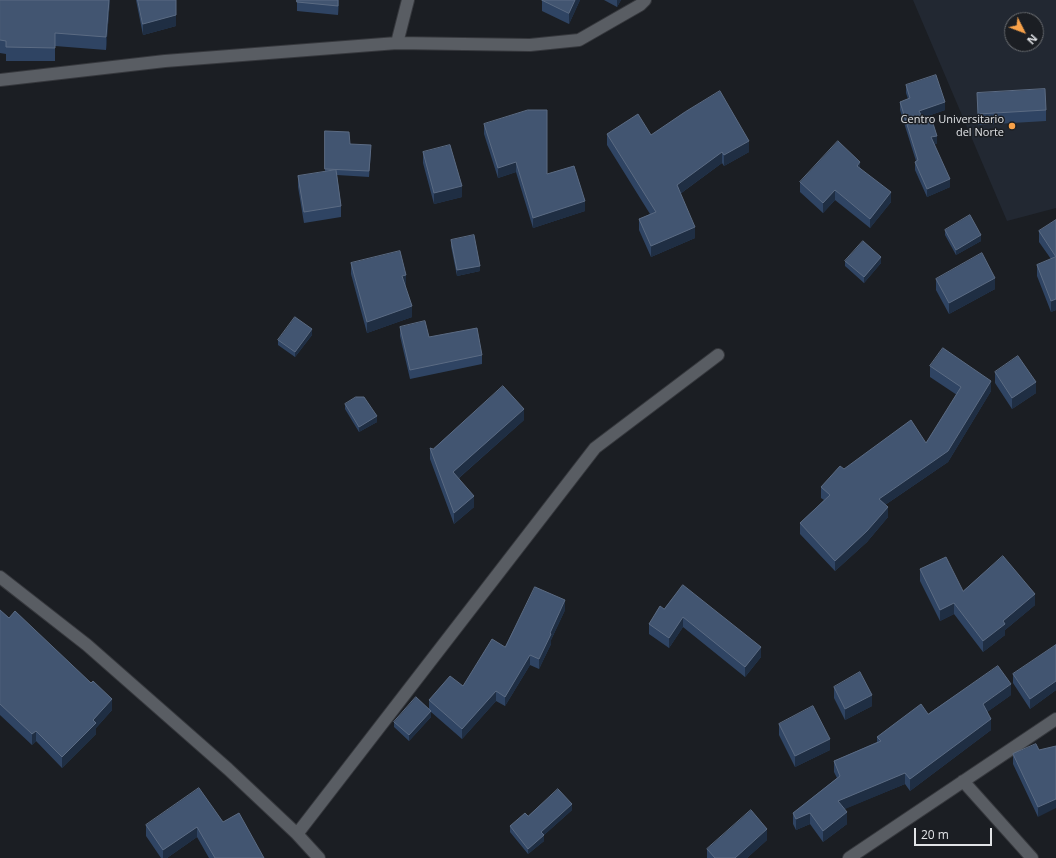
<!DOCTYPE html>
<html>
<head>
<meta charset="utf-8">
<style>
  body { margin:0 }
  #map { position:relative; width:1056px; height:858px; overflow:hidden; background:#1b1e23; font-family:"Open Sans",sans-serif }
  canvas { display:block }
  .north { position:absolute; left:1004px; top:12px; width:40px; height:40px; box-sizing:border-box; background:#1b1e23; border:1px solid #6a6d71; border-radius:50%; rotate:132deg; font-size:11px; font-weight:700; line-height:16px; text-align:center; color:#e1e3e6 }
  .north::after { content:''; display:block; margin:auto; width:14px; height:18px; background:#f7a149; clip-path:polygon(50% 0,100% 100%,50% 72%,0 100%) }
  .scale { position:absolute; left:914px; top:828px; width:78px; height:18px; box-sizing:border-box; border:2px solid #e1e3e6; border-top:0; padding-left:5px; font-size:12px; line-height:14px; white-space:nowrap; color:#e1e3e6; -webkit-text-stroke:3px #1b1e23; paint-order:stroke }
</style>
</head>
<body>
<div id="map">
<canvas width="1056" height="858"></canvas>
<div class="north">N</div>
<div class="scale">20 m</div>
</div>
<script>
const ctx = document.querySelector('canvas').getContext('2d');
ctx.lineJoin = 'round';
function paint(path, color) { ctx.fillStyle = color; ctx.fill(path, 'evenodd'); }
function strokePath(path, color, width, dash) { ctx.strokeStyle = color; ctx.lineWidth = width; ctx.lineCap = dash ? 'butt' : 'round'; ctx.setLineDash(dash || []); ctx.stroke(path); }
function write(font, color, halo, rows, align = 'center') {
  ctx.font = font + ' "Open Sans",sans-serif'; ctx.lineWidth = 3; ctx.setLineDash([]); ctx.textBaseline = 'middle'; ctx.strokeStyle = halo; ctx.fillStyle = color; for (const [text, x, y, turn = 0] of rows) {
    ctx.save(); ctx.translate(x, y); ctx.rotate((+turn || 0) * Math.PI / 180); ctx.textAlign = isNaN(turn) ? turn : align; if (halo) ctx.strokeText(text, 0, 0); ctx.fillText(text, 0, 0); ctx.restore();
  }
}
const built = new Path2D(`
  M913,0H1056V208L1007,221ZM1012,20H1036V44H1012Z`);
const minor = new Path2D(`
  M397,43L408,0
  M0,80L165,61L397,43L530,45L579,40L640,5L645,0
  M0,577L87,645L228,769L297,834L319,858
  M963,781L1032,858
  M297,834L595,448L718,355
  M849,858L1056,719`);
const wall = new Path2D(`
  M0,0H110L106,50L55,46V61H6V54L0,53Z
  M136,0H176V26L143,35Z
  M297,0H339L338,15L297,11Z
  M542,0H580L569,24L542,11Z
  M604,0H621L617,7Z
  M906,85L945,110L922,118L937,144H934L950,187L927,197L915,170V162L916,161L900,110V102L908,99L906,93Z
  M977,93L1046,110V121L978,125Z
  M484,124L547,174L585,211L533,228L516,172L498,178L484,134Z
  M325,131L350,144L371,151L369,177L337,175L341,206V217L304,223L298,187V176L325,172Z
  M607,134L651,135L749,152L724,166L722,163L680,194L695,238L651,257L639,230V219L650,214L607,145Z
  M423,152L462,197L434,204L423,163Z
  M860,168L891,202L870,228L835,200L823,213L800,192V182Z
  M1056,220V310L1051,312L1037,276V265L1051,259L1039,242V231Z
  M945,230L981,241L956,255L945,235Z
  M451,240L480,271L457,276L451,246Z
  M845,261L881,263L864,283L845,266Z
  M351,263L406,286H405L412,317L367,333L351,274Z
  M936,279L995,289L949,314L936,290Z
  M400,327L482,355V364L410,379L400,336Z
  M312,335L295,357L278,345V340Z
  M930,366L991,391L948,462L885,505L888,517L867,542L835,571L800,534V523L824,500L821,498V487L844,469L926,443L957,395L930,377Z
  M995,372L1036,393L1012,409L995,383Z
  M345,404L377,422L359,432L345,409Z
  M524,420L459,478L474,507L454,524L430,459V448L433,449Z
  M920,569L963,591L1035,605L1005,630V635L983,652L954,614L940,621L920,581Z
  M683,585L761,657L745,677L683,627L669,648L649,634V624L664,609Z
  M0,610L112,710L96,728V734L62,768L36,741L32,745L0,715Z
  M565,610L551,640V644L539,669L530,665L505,706L496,701L462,739L431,712V717L409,741L394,727V722L429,709V700L463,686L505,647Z
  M1056,645V690L1030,709L1013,683V674Z
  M834,687L872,706L845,720L834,698Z
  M1011,695L987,712L991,730L910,791L905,784L844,809L847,824L823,842L810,824L796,830L793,824V813L837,778L834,772V761L877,742V737L928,714Z
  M779,724L830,750L795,767L779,735Z
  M1039,750L1038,817L1013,764V754Z
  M572,810L544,835V841L528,854L510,832V826L528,816Z
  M223,822L264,858H209L197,837L167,858H161L146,836V825Z
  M767,840L747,858H707V849Z`);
const shadedWall = new Path2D(`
  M109,0H110L106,50V37Z
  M338,0H339L338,15Z
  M575,0H580L569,24V13Z
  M617,0H621L617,7Z
  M176,15V26L143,35V24Z
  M945,102V110L919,119V111Z
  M937,136V144L931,145V137Z
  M749,141V152L724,166V155Z
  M722,152V163L677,196V185Z
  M516,162V172L498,178V168Z
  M860,162V172L857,166Z
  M950,179V187L927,197V189Z
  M462,186V197L434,204V193Z
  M835,190V200L823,213V203Z
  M891,192V202L870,228V219Z
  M585,201V211L533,228V218Z
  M695,227V238L651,257V246Z
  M981,235V241L956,255V250Z
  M881,257V263L864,283V277Z
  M480,266V271L457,276V270Z
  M406,275V286L402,287V276Z
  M995,278V289L949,314V303Z
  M1056,299V310L1051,312V301Z
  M412,306V317L367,333V322Z
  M312,329V335L295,357V352Z
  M991,381V391L948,462L879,509V499Z
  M1036,382V393L1012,409V398Z
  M524,409V420L453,483V472Z
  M377,416V422L359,432V427Z
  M474,496V507L454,524V513Z
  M888,507V517L867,542L835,571V561Z
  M1035,594V605L1005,630V635L983,652V641L1003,621Z
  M565,600V610L551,640V644L539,669V659L550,633Z
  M954,603V614L940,621V610Z
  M683,617V627L669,648V638Z
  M761,647V657L745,677V667Z
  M530,655V665L505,706V697Z
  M1056,681V690L1030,709V699Z
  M1011,684V695L983,715V704Z
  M496,691V701L462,739V729Z
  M872,695V706L845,720V709Z
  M112,699V710L96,728V734L62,768V757L93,720Z
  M431,711V717L409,741V735Z
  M991,719V730L910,791V779Z
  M36,731V741L32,745V734Z
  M830,739V750L795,767V756Z
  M905,773V784L838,812V801Z
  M1056,799V808L1038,817V807Z
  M572,804V810L544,835V841L528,854V849L541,832Z
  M847,812V824L823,842V831Z
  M810,813V824L796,830V819Z
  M197,827V837L167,858H163V850Z
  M767,829V840L747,858H735Z`);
const building = new Path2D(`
  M0,0H109L106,37L55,33V48L6,47V41L0,40Z
  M138,0H176V15L143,24Z
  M297,0H338V6L297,2Z
  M542,0H575L569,13Z
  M936,75L945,102L919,111L923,119L931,117L937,136L931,137L950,179L927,189L915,162L918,160L900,102L910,98L906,85Z
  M1045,89L1046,110L978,114L977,93Z
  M720,91L749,141L724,155L722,152L677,185L695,227L651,246L639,219L656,212L607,134L638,114L651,135L685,112Z
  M528,110H547V174L574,166L585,201L533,218L516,162L498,168L484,124Z
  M325,131L349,132L350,144L371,145L369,171L325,169Z
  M838,141L860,162L857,166L891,192L870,219L835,190L823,203L800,182Z
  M450,145L462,186L434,193L423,152Z
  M336,170L341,206L304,212L298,176Z
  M970,215L981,235L956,250L945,230Z
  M1056,220V257L1039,231Z
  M474,235L480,266L457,270L451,240Z
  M863,241L881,257L864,277L845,261Z
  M400,251L406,275L402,276L412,306L367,322L351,263Z
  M982,253L995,278L949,303L936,279Z
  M1056,257V299L1051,301L1037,265Z
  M295,317L312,329L295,352L278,340Z
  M425,321L429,337L477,328L482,355L410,370L400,327Z
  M943,348L991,381L948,451L879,499L888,507L867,531L835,561L800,523L830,495L821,487L840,466L844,469L911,420L926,443L961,387L930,366Z
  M1018,356L1036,382L1012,398L995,372Z
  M503,386L524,409L453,472L474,496L454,513L430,448L433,449Z
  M356,397H364L377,416L359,427L345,404Z
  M1003,556L1035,594L1003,621L1005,624L983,641L954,603L940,610L920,569L946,557L963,591Z
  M683,585L761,647L745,667L683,617L669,638L649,624L660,606L664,609Z
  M535,587L565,600L550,633L551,634L539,659L530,655L505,697L496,691L462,729L429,700L450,676L463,686L492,639L505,647Z
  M0,610L9,618L15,611L91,683L93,681L112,699L93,720L96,723L62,757L36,731L32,734L0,704Z
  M1056,645V681L1030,699L1013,674Z
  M998,666L1011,684L983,704L991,719L910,779L905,773L838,801L847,812L823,831L810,813L796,819L793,813L840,776L834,761L881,741L877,737L921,704L928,714Z
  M860,672L872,695L845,709L834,687Z
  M416,697L431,711L409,735L394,722Z
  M813,706L830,739L795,756L779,724Z
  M1036,744L1039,750L1056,746V799L1038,807L1013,754Z
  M199,788L223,822L239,813L264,858H215L197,827L163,850L146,825Z
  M558,789L572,804L541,832L544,835L528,849L510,826L525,813L528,816Z
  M751,810L767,829L735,858H715L707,849Z`);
const markers = [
  [1012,126,4,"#f7a149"]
];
const poiNames = [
  ["Centro Universitario",1004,120],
  ["del Norte",1004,133]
];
paint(built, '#222832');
strokePath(minor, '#36383d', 14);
strokePath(minor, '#595d63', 12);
paint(wall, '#2f4463');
paint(shadedWall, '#1f2e43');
paint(building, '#425571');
strokePath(building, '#5b6b83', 1);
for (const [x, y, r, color] of markers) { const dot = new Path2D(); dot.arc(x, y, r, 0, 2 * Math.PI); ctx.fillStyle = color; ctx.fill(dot); strokePath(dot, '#1b1e23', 1.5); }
write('11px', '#e1e3e6', '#1b1e23', poiNames, 'right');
</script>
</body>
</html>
